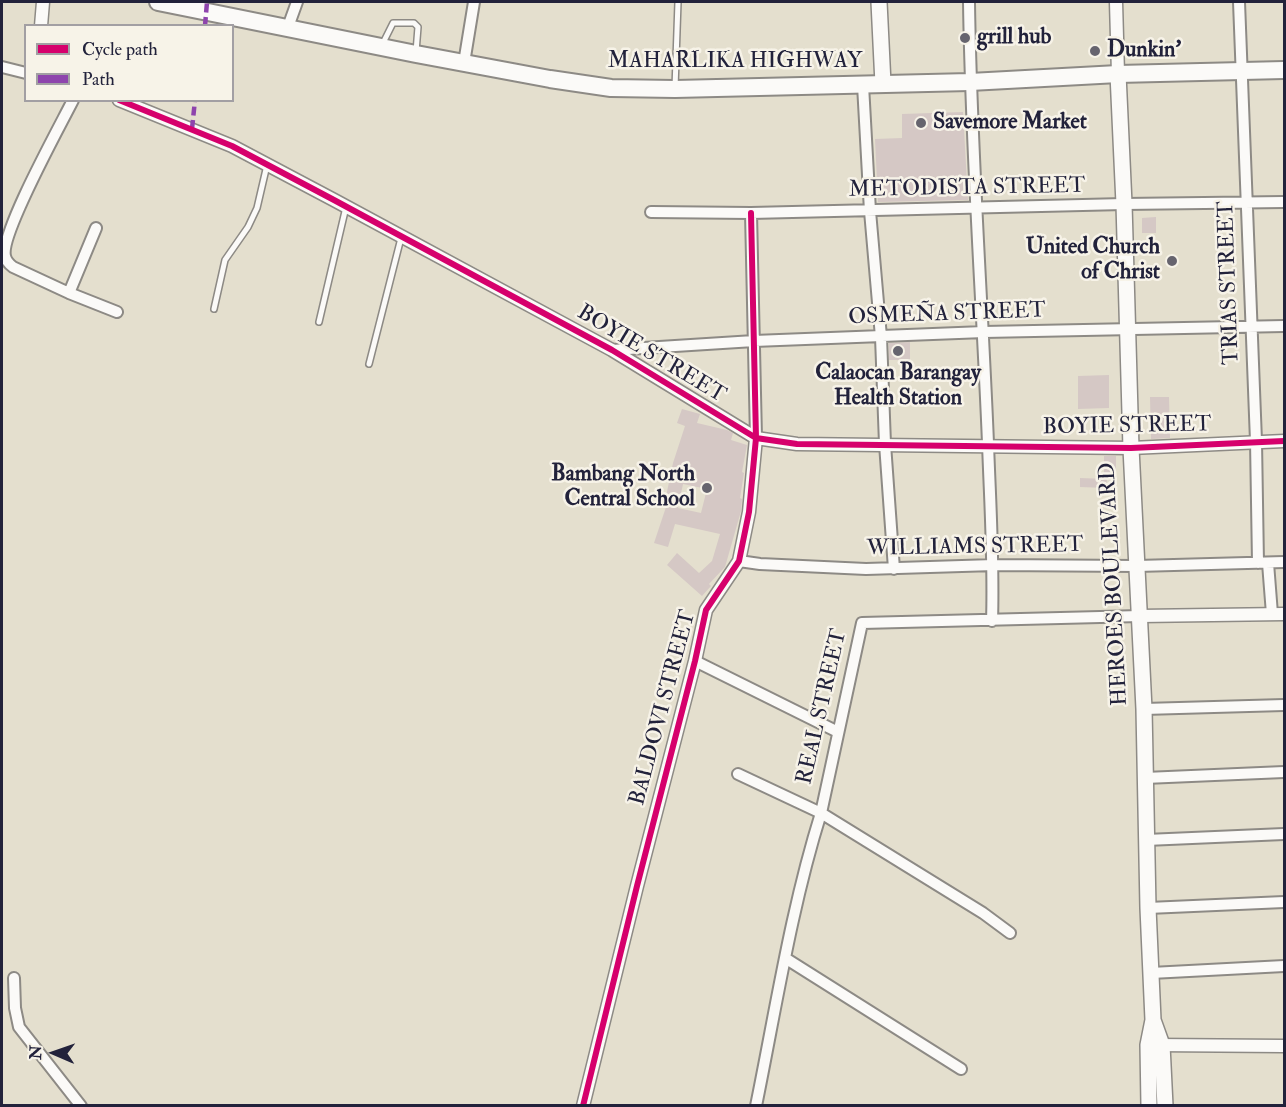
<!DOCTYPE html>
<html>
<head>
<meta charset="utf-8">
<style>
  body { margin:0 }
  #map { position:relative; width:1286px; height:1107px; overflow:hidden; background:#e4dfce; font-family:"IM FELL Double Pica",serif }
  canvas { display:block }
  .frame { position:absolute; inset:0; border:3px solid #22223b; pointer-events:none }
  .legend { position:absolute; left:24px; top:24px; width:210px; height:78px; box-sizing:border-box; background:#f7f3e8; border:2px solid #a29fa3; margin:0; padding:8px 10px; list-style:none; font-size:18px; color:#22223b }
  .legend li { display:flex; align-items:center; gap:12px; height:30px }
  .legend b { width:30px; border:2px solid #a29fa3 }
  .north { position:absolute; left:24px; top:1023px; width:60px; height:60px; -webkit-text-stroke:4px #f7f3e8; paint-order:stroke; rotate:272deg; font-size:16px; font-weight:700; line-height:24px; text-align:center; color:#22223b }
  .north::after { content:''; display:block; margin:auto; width:21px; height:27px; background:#22223b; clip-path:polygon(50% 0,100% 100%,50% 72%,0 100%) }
</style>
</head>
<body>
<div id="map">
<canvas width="1286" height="1107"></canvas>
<div class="frame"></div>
<ul class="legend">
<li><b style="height:8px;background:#d6006c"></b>Cycle path</li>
<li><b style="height:8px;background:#8e44ad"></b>Path</li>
</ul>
<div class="north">N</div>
</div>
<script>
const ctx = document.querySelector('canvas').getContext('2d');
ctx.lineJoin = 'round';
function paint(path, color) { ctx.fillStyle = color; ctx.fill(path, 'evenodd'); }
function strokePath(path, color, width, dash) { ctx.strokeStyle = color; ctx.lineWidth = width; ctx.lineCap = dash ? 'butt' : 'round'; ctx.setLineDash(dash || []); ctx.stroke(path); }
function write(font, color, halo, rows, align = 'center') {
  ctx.font = font + ' "IM FELL Double Pica",serif'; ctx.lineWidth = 5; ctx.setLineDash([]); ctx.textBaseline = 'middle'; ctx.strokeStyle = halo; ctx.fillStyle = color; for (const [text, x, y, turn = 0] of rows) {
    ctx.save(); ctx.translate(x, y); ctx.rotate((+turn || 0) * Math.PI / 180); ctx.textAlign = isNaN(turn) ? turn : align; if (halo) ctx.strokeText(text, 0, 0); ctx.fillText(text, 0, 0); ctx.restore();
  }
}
const building = new Path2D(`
  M963,112L968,200L878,202L875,139L902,138V114Z
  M1156,217V233H1142V218Z
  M910,342V360H889V343Z
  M1109,375V408L1078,409V376Z
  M1150,397H1169L1170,438L1151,439Z
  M682,409L700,414L697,423L727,430L733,433L731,440L747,445L742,472L744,473L740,498L742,499L741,511L725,567L709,584L711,586L702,596L667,565L677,553L699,573L712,561L720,534L675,524L668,547L654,543L666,507L664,506L673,463L685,426L677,423ZM683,484L707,489L701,513L678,508Z
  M1104,456H1116V477H1104Z
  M1080,478L1107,479L1106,488L1080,487Z`);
const service = new Path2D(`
  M382,45L393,23H414L418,27L416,52
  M675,88L678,2
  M214,309L225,260L248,227L257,208L267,165
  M319,322L346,207
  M369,364L401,238`);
const minor = new Path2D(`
  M969,2C971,149 982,296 988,443C990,502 994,561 992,621
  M1239,2L1256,441L1258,563
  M288,27L297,2
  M464,63L474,2
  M2,67L26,73
  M863,85L870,211L881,337L885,444L894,569
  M73,100C60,126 0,234 5,256C6,261 9,264 13,267L69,293L117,312
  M651,212L751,213L1124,204L1284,202
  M751,213L756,438
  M69,293L96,228
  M612,350L754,341L984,332L1284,326
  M739,561L760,564L866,569L994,565L1137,566L1284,562
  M1268,563L1272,614
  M695,661L838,732
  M1144,709L1284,705
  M738,774L821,813L983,913L1010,933
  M1145,778L1284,772
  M1146,840L1284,834
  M1148,908L1284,902
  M785,958L961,1069
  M1151,973L1284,966
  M14,978L15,1008L19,1027L81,1106
  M756,1106C776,1008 791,909 821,813L862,623L1140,616`);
const tertiary = new Path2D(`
  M1116,2L1118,74
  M41,26L43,2
  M119,100L232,146L334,200L612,350L756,438L797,444L1131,448L1284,441
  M1140,616L1284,614
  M1154,1045L1284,1046
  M583,1106L637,886L695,661L706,610L739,561L749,512L756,438`);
const secondary = new Path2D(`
  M879,2L883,84
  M1118,74L1124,204L1131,448L1144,709L1148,908L1153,1020L1148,1045L1149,1106
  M1153,1020L1162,1045L1165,1106`);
const primary = new Path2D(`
  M158,2L416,54L550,79L611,88L675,89L970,82L1118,74L1284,70`);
const quiet = new Path2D(`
  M205,26L207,2
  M192,129L195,100`);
const cycleway = new Path2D(`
  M119,100L232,146L334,200L612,350L756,438L797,444L1131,448L1284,441
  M583,1106L637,886L695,661L706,610L739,561L749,512L756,438L751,213`);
const markers = [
  [965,38,6,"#66646e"],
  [1095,51,6,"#66646e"],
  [921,123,6,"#66646e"],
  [1172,261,6,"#66646e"],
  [898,351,6,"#66646e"],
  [707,488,6,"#66646e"]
];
const poiNames = [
  ["grill hub",977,38],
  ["Dunkin'",1107,51],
  ["Savemore Market",933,123],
  ["United Church",1160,248,"right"],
  ["of Christ",1160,273,"right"],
  ["Calaocan Barangay",898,374,"center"],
  ["Health Station",898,399,"center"],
  ["Bambang North",695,475,"right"],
  ["Central School",695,500,"right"]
];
const streetNames = [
  ["MAHARLIKA HIGHWAY",735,62],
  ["METODISTA STREET",967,189,-1],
  ["TRIAS STREET",1230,283,-92],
  ["OSMEÑA STREET",947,315,-2],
  ["BOYIE STREET",651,355,31],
  ["BOYIE STREET",1127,427,-1],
  ["WILLIAMS STREET",975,548,-1],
  ["HEROES BOULEVARD",1115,584,-93],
  ["REAL STREET",823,707,-77],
  ["BALDOVI STREET",664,708,-75]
];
paint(building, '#d5c8c5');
strokePath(service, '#8d8a85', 8);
strokePath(minor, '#8d8a85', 14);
strokePath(tertiary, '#8d8a85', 15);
strokePath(secondary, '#8d8a85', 18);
strokePath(primary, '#8d8a85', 20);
strokePath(service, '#fbfaf8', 5);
strokePath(minor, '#fbfaf8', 10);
strokePath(tertiary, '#fbfaf8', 12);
strokePath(secondary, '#fbfaf8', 15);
strokePath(primary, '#fbfaf8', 16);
strokePath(quiet, '#8e44ad', 4.5, [9, 4.5]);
strokePath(cycleway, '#d6006c', 6);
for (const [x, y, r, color] of markers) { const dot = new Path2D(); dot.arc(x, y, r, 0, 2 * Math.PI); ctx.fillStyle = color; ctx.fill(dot); strokePath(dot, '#f7f3e8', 2); }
write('bold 22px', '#22223b', '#f7f3e8', poiNames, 'left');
write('22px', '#22223b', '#f7f3e8', streetNames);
</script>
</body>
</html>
